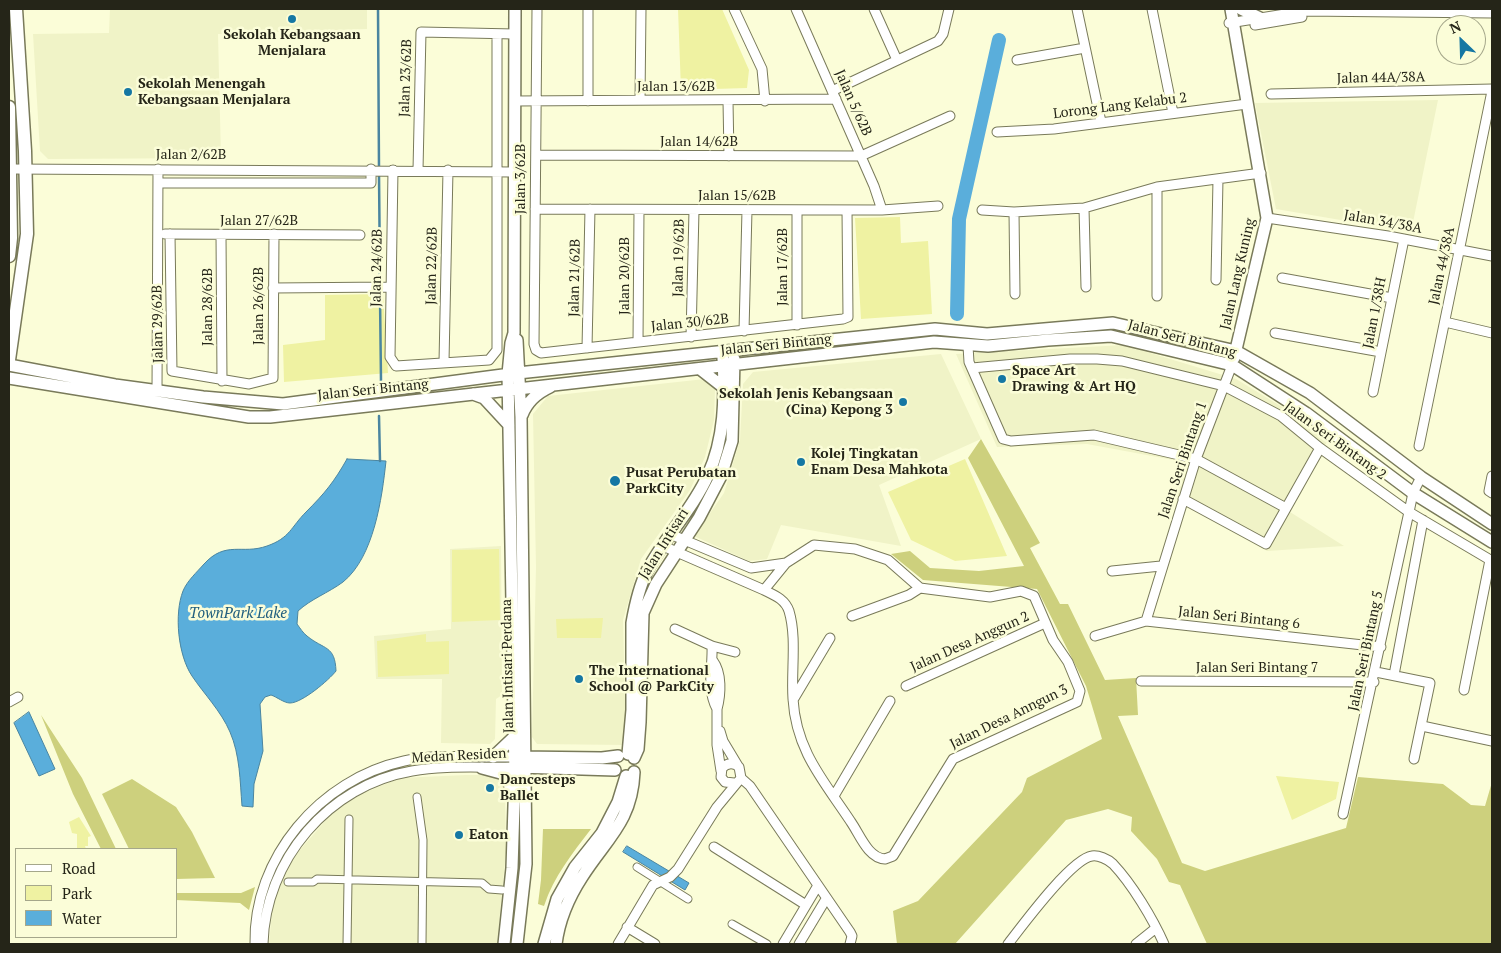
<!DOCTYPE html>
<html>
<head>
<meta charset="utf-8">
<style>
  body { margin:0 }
  #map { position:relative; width:1501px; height:953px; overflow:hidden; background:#fbfdd8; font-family:"PT Serif",serif }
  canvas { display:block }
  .frame { position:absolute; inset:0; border:10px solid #252518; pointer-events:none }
  .legend { position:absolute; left:15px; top:848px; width:162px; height:90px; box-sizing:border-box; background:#fbfdd8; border:1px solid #a5a78b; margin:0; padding:6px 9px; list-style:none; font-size:15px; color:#252518 }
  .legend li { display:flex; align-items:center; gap:10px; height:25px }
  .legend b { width:25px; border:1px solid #a5a78b }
  .north { position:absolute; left:1436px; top:15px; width:50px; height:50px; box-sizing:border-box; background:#fbfdd8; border:1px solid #a5a78b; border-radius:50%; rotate:336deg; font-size:14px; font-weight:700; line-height:20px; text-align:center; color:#252518 }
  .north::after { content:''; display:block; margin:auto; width:18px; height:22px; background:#1577a3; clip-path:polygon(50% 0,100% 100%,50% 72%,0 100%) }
</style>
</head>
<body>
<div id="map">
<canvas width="1501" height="953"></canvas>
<div class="frame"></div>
<ul class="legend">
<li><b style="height:6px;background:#fff"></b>Road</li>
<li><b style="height:14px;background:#eff2a2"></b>Park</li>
<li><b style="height:14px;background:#5aaedb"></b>Water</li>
</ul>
<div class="north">N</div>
</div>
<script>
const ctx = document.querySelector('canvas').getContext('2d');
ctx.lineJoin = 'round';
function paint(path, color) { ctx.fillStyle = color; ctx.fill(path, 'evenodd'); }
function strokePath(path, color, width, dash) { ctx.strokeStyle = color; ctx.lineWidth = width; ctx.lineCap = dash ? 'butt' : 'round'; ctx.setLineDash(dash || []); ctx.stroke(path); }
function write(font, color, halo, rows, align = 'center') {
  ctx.font = font + ' "PT Serif",serif'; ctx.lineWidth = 5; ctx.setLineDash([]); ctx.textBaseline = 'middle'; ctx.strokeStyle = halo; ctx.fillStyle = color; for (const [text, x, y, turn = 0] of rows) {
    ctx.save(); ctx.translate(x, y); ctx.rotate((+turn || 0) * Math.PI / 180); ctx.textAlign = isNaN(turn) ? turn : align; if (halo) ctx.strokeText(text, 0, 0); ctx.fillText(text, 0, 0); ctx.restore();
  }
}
const built = new Path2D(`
  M110,9H367V29L218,34L221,158L48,159L40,151L33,34L109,33Z
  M1438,100L1411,232L1276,209L1255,103Z
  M1124,345L1236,379L1330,436L1290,512L1344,546L1267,551L1176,496L1183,472L1179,461L1087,444L997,447L956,354Z
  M941,354L981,439L879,485L901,546L781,525L767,559L749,561L694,536L724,493L740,440L743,384L753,372Z
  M705,379L715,389L714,420L705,457L690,490L641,559L623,620L626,745L537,744L532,737L536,567L533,414L548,396Z
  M501,546L502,686V695L496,699L495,739L490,744L441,743L442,679H376L374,636L451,629L450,549Z
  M466,775H491L499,778L505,787L506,851L497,944H269L273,901L280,880L299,851L333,812L361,794L400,778Z`);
const green = new Path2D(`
  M678,9H722L749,70L747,88L681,90Z
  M900,217L901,243L928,241L932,314L861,319L855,218Z
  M383,294L388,373L284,382L283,345L325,340V295Z
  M965,459L1007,556L955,561L911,540L888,492Z
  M499,549L500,620L452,622V550Z
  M603,618L601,638H557L556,619Z
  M426,634V642L449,641V674L378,677L377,641Z
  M437,761L505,762L504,764C433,766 364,761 313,821C303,832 284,868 274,872C306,804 364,768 437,761Z
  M1276,776L1339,782L1336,799L1292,820Z
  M79,817L91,836L88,837V846H85L86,849H77V834L72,833L69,822Z`);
const forest = new Path2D(`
  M981,439L1040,543L1030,548L1060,604H1068L1105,680L1136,678L1138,715L1118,716L1182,863L1205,871L1346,828L1358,777L1443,784L1471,805L1485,806L1492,782V944H1207L1180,885L1169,882L1157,859L1131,831L1132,817L1108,809L1066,820L955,944H897L893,911L918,901L1022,792L1027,778L1102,739L1086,686L1037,589L923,580L891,554L910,551L930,568L979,571L1024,566L968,458Z
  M41,715L82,778L116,849H101L73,794Z
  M132,779L176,807L192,832L215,878L176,879V849H129L102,794Z
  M543,829H591C572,854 554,876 544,906L538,904L541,880Z
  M255,887L249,910L240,903L176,900V893H241Z`);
const water = new Path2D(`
  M347,459L386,461C382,498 374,557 343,582C328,593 311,599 298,611L297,624C300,628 303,633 307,636C324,650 335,645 336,671C329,680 302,703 290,703C284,703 277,697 271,695L265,697L260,704L263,751L254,784L253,807L242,806C240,781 240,755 230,732C221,711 204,694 192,676C178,655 174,614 183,591C187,581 197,572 204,564C226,540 242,555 267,546C290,538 291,527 306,512C325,493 334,482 347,459Z
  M29,712L55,769L39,776L14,723Z
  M627,846L689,883L685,890L623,852Z`);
const stream = new Path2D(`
  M378,9L379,169
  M379,174L380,278
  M380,297L381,381
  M379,416L380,461`);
const river = new Path2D(`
  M957,314L959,219L999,40`);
const pedestrian = new Path2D(`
  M417,797L423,840L422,944
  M637,867L688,899
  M288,882H313L317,879L482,883L489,889L502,890
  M732,924L767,944
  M347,944L349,819`);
const minor = new Path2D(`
  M537,9L534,344L536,350L541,353L843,319L848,317L847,210
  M588,9V101
  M734,9L762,69L765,101
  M796,9L874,186L882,210
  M874,9L897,60
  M1077,9L1101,122
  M1152,9L1173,113
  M1229,23L1304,11L1492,13
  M1255,25L1302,17
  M1017,60L1085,48
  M832,91L938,41L943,34L949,9
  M1271,94L1492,89
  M640,100L641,9
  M515,101L836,99
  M728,101L729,156
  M997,132L1054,129L1247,104
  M536,155L861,156L950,116
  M11,169L515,172
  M393,170L390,357L396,366L489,360L497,350V34
  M418,170L421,32L515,34
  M158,183H371V169
  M1157,187V296
  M1084,208L1086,287
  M535,209L882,210L938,206
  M982,210L1014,212L1084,208L1157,187L1261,173
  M1014,212L1015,294
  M1267,218L1388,236L1492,256
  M165,234L360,235
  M170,234L172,371L249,384L273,378L274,234
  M221,234L222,381
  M1282,278L1392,298
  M1216,280L1218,179
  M273,288L390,287
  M1445,322L1492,333
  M797,325V210
  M744,331L747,210
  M1275,333L1381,352
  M691,337L694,210
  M638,342L639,210
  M968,346L969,362L1003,439L1011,441L1094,435L1196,459L1286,508
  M587,348L590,209
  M444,362L448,170
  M972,368L1070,359H1097L1122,361L1224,386L1281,416L1320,448L1409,512L1492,561
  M157,391L158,169
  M1373,392L1404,239
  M1419,446L1492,91
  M1492,476L1489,491L1492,493
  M1183,499L1266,544L1320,448
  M670,534L751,568L786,563
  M814,545L855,549L888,560L920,588L990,597L1021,591L1034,596L1053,640L1068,662L1080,691L1077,702L953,759L893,856L885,859C868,858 860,835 851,822C824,781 796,751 793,699C791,671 797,638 789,611C785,599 774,595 764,590L786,563Z
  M663,546L764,590
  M1112,571L1161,566
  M852,616L909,595L920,588
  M1146,621L1196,459L1232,365
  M675,629L712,646L735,652
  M1095,636L1146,621L1381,647
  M712,646C713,668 706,688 717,709C721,694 722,673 713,661
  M1376,672L1430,683L1414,759
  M1394,675L1423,520
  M1141,681L1374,682
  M906,686L1045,623
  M1464,690L1490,560
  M793,700L830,638
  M9,702L18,697
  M717,709V745L721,771
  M1422,726L1492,741
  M720,731L723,741L738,766
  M741,778L750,786L850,932L852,936L850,944
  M834,796L890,701
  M1343,814L1409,512L1413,493L1421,477
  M714,847L806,905
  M627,927L655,944
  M255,944C253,858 320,779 404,761C439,753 478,758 514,757
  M263,944C265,860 329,785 412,771C445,765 480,768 514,767
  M618,944L653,885L670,877L678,869L717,807L741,778L739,767C733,762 727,763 722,768L721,777L725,782L734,783
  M783,944L817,887
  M799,944L826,899
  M1008,944C1022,926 1071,859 1092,856C1098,855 1108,859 1113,864C1132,884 1153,919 1164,944
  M1136,944L1156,928`);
const tertiary = new Path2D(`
  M1231,9L1267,218L1234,358
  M1241,9L1260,18
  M9,365L115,385L203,397L283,404L518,373L935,329L987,334L1113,323L1236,351L1310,393L1421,477L1492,524
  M700,369L723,387
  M9,378L249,417H270L934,342L988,346L1048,340L1111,336L1232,365L1306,413L1413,493L1492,542
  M473,394L484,398L509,425
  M522,415C527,402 537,393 550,387
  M628,754L632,710V623C635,606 639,587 647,571C664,538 693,509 708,475C725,438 725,398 723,358
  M493,757L513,738
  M518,757L602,758L618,756
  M634,758L638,749L640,722L643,613L656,584L699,518L721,476L732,441L734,359
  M517,767L615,770
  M482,768L508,775L510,787
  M504,944L512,868L515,775L508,374L511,343L514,333L515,9
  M517,944L526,864L521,417L517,340
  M544,944L557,899L575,867L602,833L618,802L626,776
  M556,944C559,920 569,897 582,877C606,839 632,822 634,772`);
const secondary = new Path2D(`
  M9,107L11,238L9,256
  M9,360L27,234L25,151L16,9`);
const markers = [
  [292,19,5,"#1577a3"],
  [128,92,5,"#1577a3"],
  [1002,379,5,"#1577a3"],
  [903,402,5,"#1577a3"],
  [801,462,5,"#1577a3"],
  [615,481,6,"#1577a3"],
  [579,679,5,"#1577a3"],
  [490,788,5,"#1577a3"],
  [459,835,5,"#1577a3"]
];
const poiNames = [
  ["Sekolah Kebangsaan",292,35,"center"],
  ["Menjalara",292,51,"center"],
  ["Sekolah Menengah",138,84],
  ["Kebangsaan Menjalara",138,100],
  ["Space Art",1012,371],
  ["Drawing & Art HQ",1012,387],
  ["Sekolah Jenis Kebangsaan",893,394,"right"],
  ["(Cina) Kepong 3",893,410,"right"],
  ["Kolej Tingkatan",811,454],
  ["Enam Desa Mahkota",811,470],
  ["Pusat Perubatan",626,473],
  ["ParkCity",626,489],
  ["The International",589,671],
  ["School @ ParkCity",589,687],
  ["Dancesteps",500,780],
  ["Ballet",500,796],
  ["Eaton",469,835]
];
const streetNames = [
  ["Jalan 23/62B",406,78,-88],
  ["Jalan 44A/38A",1381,78,-1],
  ["Jalan 13/62B",676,87],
  ["Jalan 5/62B",853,103,66],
  ["Lorong Lang Kelabu 2",1120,106,-7],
  ["Jalan 14/62B",699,142],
  ["Jalan 2/62B",191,155],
  ["Jalan 3/62B",521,179,-90],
  ["Jalan 15/62B",737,196],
  ["Jalan 27/62B",259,221],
  ["Jalan 34/38A",1383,222,10],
  ["Jalan 19/62B",679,258,-89],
  ["Jalan 22/62B",432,266,-89],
  ["Jalan 44/38A",1442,266,-78],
  ["Jalan 17/62B",783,267,-90],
  ["Jalan 24/62B",377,268,-89],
  ["Jalan Lang Kuning",1238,274,-77],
  ["Jalan 20/62B",625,276,-90],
  ["Jalan 21/62B",575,278,-89],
  ["Jalan 26/62B",259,306,-90],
  ["Jalan 28/62B",208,307,-90],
  ["Jalan 1/38H",1375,313,-79],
  ["Jalan 30/62B",690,323,-6],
  ["Jalan 29/62B",158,324,-91],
  ["Jalan Seri Bintang",1182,339,15],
  ["Jalan Seri Bintang",776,345,-6],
  ["Jalan Seri Bintang",373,390,-6],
  ["Jalan Seri Bintang 2",1335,441,36],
  ["Jalan Seri Bintang 1",1183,460,-71],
  ["Jalan Intisari",664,544,-58],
  ["Jalan Seri Bintang 6",1239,618,6],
  ["Jalan Desa Anggun 2",970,642,-24],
  ["Jalan Seri Bintang 5",1366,651,-78],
  ["Jalan Intisari Perdana",508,666,-91],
  ["Jalan Seri Bintang 7",1257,668],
  ["Jalan Desa Anngun 3",1009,717,-26],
  ["Medan Residen",459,756,-3]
];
const waterNames = [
  ["TownPark Lake",238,614]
];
paint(built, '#f0f3c7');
paint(green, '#eff2a2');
paint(forest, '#cdd07d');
paint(water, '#5aaedb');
strokePath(water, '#4a85a0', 1);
strokePath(stream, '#4a85a0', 2.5);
strokePath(river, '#5aaedb', 14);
strokePath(pedestrian, '#797a5a', 9);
strokePath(minor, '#797a5a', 11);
strokePath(tertiary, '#797a5a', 14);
strokePath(secondary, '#797a5a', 15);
strokePath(pedestrian, '#fff', 7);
strokePath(minor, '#fff', 9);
strokePath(tertiary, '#fff', 11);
strokePath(secondary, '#fff', 12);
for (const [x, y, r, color] of markers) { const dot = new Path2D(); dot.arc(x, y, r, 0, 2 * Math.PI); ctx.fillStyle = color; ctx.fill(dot); strokePath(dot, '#fbfdd8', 2); }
write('bold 14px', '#252518', '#fbfdd8', poiNames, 'left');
write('14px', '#252518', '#fbfdd8', streetNames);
write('italic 15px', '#205e7e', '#fbfdd8', waterNames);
</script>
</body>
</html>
